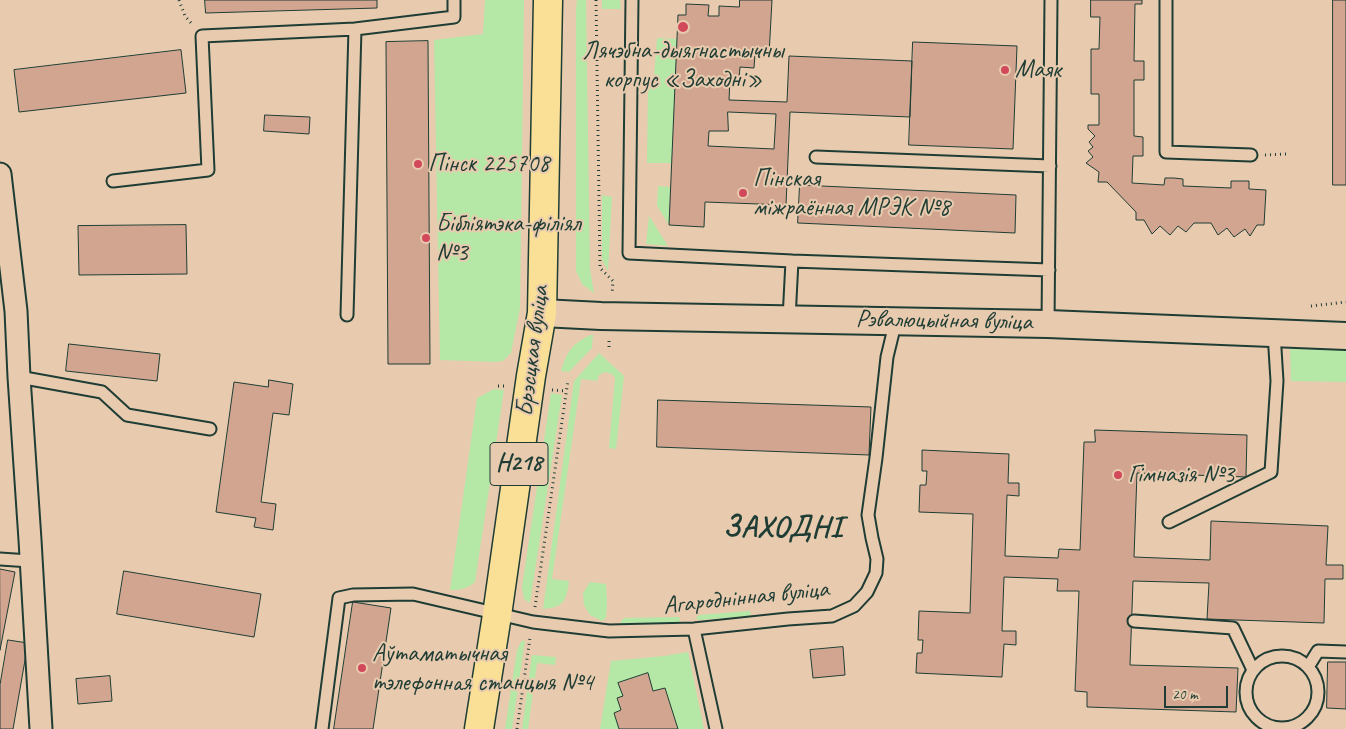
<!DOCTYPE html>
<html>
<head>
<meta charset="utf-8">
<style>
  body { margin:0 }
  #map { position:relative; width:1346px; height:729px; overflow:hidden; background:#e8cbaf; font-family:Caveat,sans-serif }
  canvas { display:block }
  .scale { position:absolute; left:1164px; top:686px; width:64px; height:22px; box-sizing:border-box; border:2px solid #1f3d34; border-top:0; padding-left:6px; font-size:15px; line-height:18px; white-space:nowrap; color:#1f3d34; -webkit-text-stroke:4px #e8cbaf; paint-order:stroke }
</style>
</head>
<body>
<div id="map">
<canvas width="1346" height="729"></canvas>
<div class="scale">20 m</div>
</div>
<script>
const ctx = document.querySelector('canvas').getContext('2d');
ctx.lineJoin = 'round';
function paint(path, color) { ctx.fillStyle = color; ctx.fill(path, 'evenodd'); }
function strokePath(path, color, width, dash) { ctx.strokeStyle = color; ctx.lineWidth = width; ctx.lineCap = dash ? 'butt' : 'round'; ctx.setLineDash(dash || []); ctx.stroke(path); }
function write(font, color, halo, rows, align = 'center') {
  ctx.font = font + ' Caveat,sans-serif'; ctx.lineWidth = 4; ctx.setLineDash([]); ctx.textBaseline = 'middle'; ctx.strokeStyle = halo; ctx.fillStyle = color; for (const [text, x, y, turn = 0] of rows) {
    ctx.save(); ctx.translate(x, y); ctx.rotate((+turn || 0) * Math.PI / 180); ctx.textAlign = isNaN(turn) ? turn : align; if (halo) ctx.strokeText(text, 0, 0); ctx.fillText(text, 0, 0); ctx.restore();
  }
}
const green = new Path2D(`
  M485,0H524L520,308L511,353L503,361L496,362L440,360L434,40L483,34Z
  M577,0H586L590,269L594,293L582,284L576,271V9Z
  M602,0H620L621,9H602Z
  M657,38L677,39L672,163H647L648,85L654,78Z
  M658,186L670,187L669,225L657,206Z
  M602,195L612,197L608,271L602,259Z
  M649,216L668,246L646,244Z
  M593,334L592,348L569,372L561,371C567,350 574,342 593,334Z
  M1290,349L1346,350V382L1291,381Z
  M599,353L624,376L616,449L609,448L615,378L612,374L605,372L599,375L597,381L581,379L552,579L569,581C566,602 564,607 543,609L574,381Z
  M494,389L504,390L475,582C467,589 460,590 450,590L477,398Z
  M551,393L562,395L530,603L524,599L522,587Z
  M590,582L606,584L607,603L606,618L602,621L590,615L584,605L583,593Z
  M750,611L751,614L749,616L699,620L696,618L698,615Z
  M679,617L680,621L676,623L621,624V621L624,618Z
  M525,640L512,729H505L517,650L521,642Z
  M688,652L704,729H600L611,661L664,656Z
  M532,655L556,657L555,665L537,663L528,729H522Z`);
const building = new Path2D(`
  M205,0H377V8L206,13Z
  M740,0H772L769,55L755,54L754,68L740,67L739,79H730L729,100L787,102L789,56L912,61L910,117L790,112L786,205L705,202L704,227L669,225L678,15H686V4L709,5L708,16H719V6L739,7ZM728,112L776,114L774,149L708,146L709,131H728Z
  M1091,0H1142V4H1135L1134,61H1144V80H1134V136L1143,137V156H1133L1132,183L1164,185L1165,178H1174L1183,179V186L1231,188V181H1249V189L1266,190L1264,225H1257L1250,236L1245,229L1234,237L1227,228L1218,235L1211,223H1194L1186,232L1178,226L1170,235L1160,226L1152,234L1144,220H1136V212L1107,182H1098L1099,172L1086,163L1093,157L1088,151L1093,147L1089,142L1095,136L1088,129V125H1099V94H1091V49H1099L1100,17H1091Z
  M1333,0H1346V185H1333Z
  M428,41L430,364H388L386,42Z
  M913,42L1017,46L1013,149L909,145Z
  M181,50L186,93L19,112L14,70Z
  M265,115L310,117L309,134L264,131Z
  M800,185L1016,195L1015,233L798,223Z
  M186,225L187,274L79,275L78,226Z
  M69,344L160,354L157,381L66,371Z
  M269,380L293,384L289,415L273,413L261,502L276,504L273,530L254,527L256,518L216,512L234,382L268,387Z
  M658,400L871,407L869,455L657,447Z
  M1095,430L1247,435L1246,477L1137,473L1134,557L1210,560L1211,521L1328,526L1326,565H1343V579H1325L1324,623L1207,619L1209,583L1133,581L1130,665L1238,668L1236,712L1087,707V692L1075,691L1079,591H1057L1058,579L1004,577L1002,631H1016V645L1004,644L1002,677L916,673L917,653H922L923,640H918L919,611L970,613L973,514L919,512L920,485H926L927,471H922V450L1009,454L1008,483H1019V496L1007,495L1005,556L1058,558L1059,549L1080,550L1084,442H1095Z
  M0,569L15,572L0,650Z
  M124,571L261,594L254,637L117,614Z
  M353,602L391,608L373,729H334Z
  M8,640L28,643L13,729H0V685Z
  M843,647L845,675L813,678L810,650Z
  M1328,662H1346V709L1327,708Z
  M648,673L653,691L665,688L678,729H619L614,713L621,710L617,698L623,696L618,683Z
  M110,676L112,701L78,704L76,679Z`);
const path = new Path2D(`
  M179,0L185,16L192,24
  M596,0L600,268L613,281L612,294
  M1265,155L1287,154
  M1311,306L1346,302
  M609,347V340
  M498,386H506
  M552,390L566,391
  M535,607L568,380
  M517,729L530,638`);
const service = new Path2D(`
  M632,0L629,253L792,261L789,319
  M1166,0V152L1251,155
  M816,157L1050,166
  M113,181L208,170L202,36L355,29
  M792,261L1049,270
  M347,315L355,29L454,17V0
  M1048,324L1051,0
  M19,377L102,392L127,415L210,429
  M1169,522L1271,472L1277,381L1274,333
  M0,559L30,561
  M1134,621L1233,628L1253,670
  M694,629L716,729
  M1246 692a36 36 0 1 1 72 0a36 36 0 1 1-72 0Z
  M1308,667L1318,651L1346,652
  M322,729L339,598L353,595L413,594L533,622L609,631L694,629L788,619L832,616L854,606L867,592L876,573L877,559L872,538L868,515L876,458L887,357L896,320`);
const minor = new Path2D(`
  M0,174L16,311L19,377L30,540L41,729`);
const tertiary = new Path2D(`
  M542,313L601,316L1048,324L1346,336`);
const primary = new Path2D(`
  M479,729L497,615L531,376L542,313L548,0`);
const markers = [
  [683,27,6,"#d1495b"],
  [1005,70,5,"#d1495b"],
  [418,164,5,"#d1495b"],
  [743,193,5,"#d1495b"],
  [426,238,5,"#d1495b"],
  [1118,475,5,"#d1495b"],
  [362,668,5,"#d1495b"]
];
const shields = [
  [519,464,58]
];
const shieldNames = [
  ["Н218",519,464]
];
const poiNames = [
  ["Лячэбна-дыягнастычны",683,51,"center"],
  ["корпус «Заходні»",683,80,"center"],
  ["Маяк",1015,70],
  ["Пінск 225708",428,164],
  ["Пінская",753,179],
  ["міжраённая МРЭК №8",753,208],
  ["Бібліятэка-філіял",436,224],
  ["№3",436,253],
  ["Гімназія №3",1128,475],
  ["Аўтаматычная",372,654],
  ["тэлефонная станцыя №4",372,683]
];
const streetNames = [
  ["Рэвалюцыйная вуліца",944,321,1],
  ["Брэсцкая вуліца",533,351,-83],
  ["Агароднінная вуліца",746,598,-6]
];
const districtNames = [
  ["ЗАХОДНІ",783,528]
];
paint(green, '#b5e7a7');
paint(building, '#d2a590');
strokePath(building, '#1f3d34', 1);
strokePath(service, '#1f3d34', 15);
strokePath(minor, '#1f3d34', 25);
strokePath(tertiary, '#1f3d34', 30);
strokePath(primary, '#1f3d34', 31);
strokePath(path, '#1f3d34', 3, [1, 4]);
strokePath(service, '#e8cbaf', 11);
strokePath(minor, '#e8cbaf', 21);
strokePath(tertiary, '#e8cbaf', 26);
strokePath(primary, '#fadf96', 28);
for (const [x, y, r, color] of markers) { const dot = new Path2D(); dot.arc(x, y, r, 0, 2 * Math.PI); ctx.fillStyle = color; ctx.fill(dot); strokePath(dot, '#e8cbaf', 2); }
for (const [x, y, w] of shields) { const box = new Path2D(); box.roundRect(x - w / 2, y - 21.5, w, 43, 4); ctx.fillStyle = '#e8cbaf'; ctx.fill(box); strokePath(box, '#1f3d34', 1); }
write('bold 24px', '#1f3d34', null, shieldNames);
write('25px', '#1f3d34', '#e8cbaf', poiNames, 'left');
write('25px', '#1f3d34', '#e8cbaf', streetNames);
ctx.letterSpacing = '1px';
write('bold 30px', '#1f3d34', '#e8cbaf', districtNames);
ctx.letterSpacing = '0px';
</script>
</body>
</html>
